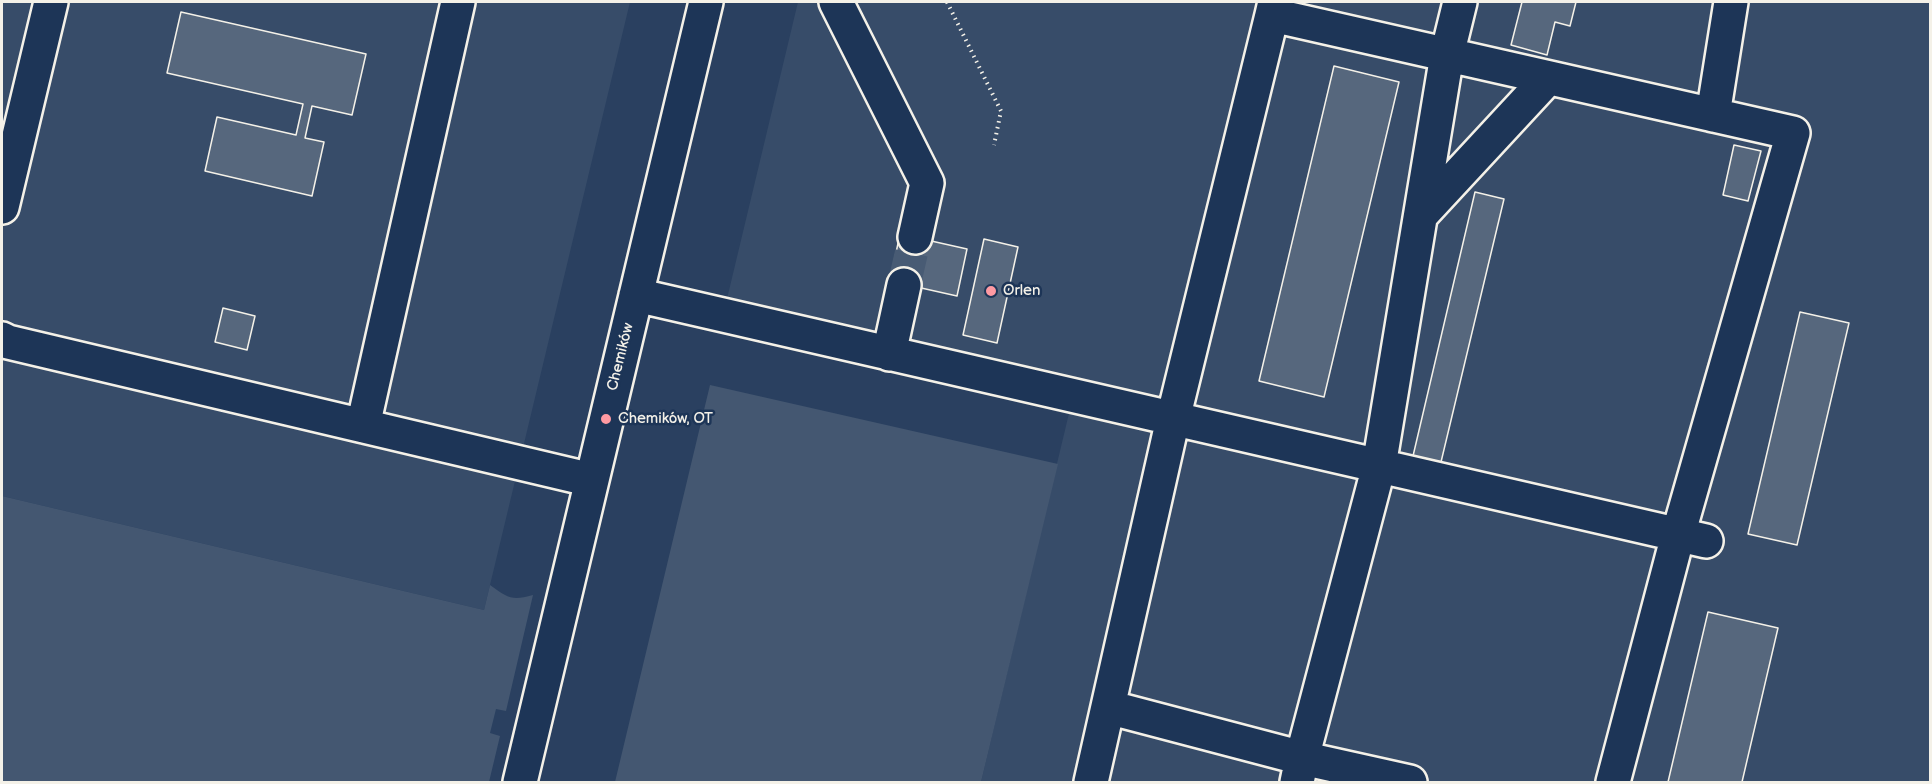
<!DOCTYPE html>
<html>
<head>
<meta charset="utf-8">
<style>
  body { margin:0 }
  #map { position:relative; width:1932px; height:784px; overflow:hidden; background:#2a4060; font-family:"Balsamiq Sans",sans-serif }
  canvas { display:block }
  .frame { position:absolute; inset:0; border:3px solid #f4f1e8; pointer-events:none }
</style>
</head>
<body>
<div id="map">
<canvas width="1932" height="784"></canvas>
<div class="frame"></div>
</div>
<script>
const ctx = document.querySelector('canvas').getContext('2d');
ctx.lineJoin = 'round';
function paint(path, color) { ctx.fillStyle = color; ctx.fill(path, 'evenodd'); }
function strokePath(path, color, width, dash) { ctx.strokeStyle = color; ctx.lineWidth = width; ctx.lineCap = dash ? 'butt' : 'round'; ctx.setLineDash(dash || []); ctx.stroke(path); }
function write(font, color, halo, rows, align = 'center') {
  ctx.font = font + ' "Balsamiq Sans",sans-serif'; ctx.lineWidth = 5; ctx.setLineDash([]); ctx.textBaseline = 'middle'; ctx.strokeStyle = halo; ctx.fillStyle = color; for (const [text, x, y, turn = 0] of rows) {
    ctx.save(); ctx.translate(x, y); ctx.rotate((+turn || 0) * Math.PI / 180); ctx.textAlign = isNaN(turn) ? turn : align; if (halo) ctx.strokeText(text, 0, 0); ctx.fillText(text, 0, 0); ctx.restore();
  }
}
const built = new Path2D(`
  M2,2H630L484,610L2,496Z
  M798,2H1930V782H981L1076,384L726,303Z`);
const green = new Path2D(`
  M710,385L1058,464L981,782H615Z
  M2,496L484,610L490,585C508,598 512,601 533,595L506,711L496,709L490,733L500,736L489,782H2Z`);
const building = new Path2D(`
  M1522,2H1576L1570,26L1555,22L1547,55L1511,45Z
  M181,12L366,54L352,115L312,106L305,138L324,142L312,196L205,171L217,117L296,135L303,104L167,73Z
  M1334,66L1399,82L1324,397L1259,381Z
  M1734,145L1761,151L1748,201L1723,195Z
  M1475,192L1504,199L1441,462L1413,456Z
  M900,234L967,249L957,296L890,281Z
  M984,239L1018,247L997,343L963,335Z
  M223,308L255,316L247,350L215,342Z
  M1800,312L1849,323L1797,545L1748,534Z
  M1708,612L1778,628L1742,782H1668Z`);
const minorTunnel = new Path2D(`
  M904,285L915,237`);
const path = new Path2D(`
  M947,2L1001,111L994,145`);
const minor = new Path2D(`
  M836,2L927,183L915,237
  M1275,2L1272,15L1793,133L1678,535L1613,782
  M1713,115L1731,2
  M2,207L51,2
  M1421,215L1548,78
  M636,295L1706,541
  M2,339L8,342L592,480
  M889,354L904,285
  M363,426L458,2
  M1108,707L1302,758L1297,782
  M520,782L706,2
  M1091,782L1173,419L1272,15
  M1410,782L1302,758L1379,466L1447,55L1460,2`);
const markers = [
  [991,291,6,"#ff9aa2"],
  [606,419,6,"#ff9aa2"]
];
const poiNames = [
  ["Orlen",1003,291],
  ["Chemików, OT",618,419]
];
const streetNames = [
  ["Chemików",621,357,-76]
];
paint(built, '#374c69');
paint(green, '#445771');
paint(building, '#56677d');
strokePath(building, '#f4f1e8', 1.5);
strokePath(minorTunnel, '#485b74', 33, [33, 16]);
strokePath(minor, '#f4f1e8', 38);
strokePath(path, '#f4f1e8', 4, [1.5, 4.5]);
strokePath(minor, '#1d3557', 33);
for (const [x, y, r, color] of markers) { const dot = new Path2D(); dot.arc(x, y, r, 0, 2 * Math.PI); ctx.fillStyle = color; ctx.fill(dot); strokePath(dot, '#1d3557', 2); }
write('15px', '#f4f1e8', '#1d3557', poiNames, 'left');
write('15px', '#f4f1e8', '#1d3557', streetNames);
</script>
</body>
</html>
